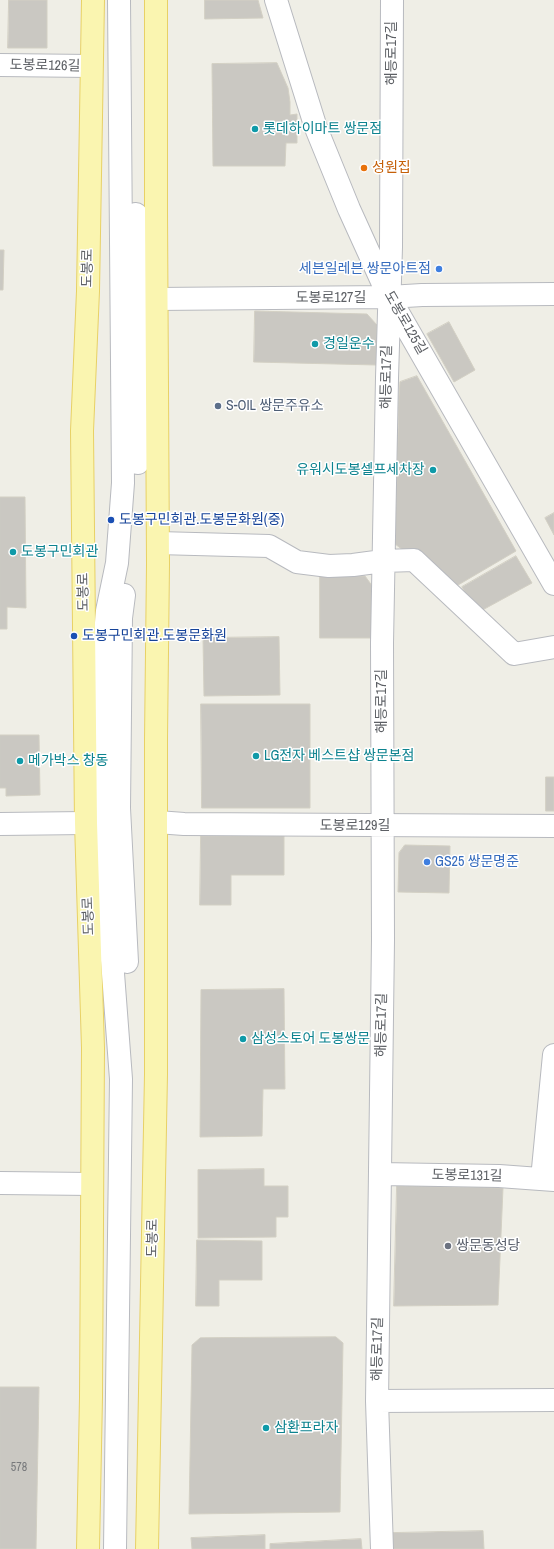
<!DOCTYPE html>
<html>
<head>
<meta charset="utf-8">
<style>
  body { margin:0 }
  canvas { display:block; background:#efeee6 }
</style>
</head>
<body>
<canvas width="554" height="1549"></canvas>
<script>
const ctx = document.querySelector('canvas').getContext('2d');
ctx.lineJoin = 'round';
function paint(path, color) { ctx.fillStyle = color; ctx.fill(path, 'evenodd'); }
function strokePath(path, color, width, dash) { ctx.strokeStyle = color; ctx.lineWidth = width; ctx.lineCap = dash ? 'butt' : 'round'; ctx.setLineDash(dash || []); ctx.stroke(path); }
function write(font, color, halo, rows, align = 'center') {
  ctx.font = font + ' "Archivo Narrow","Noto Sans KR",sans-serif'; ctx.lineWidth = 3; ctx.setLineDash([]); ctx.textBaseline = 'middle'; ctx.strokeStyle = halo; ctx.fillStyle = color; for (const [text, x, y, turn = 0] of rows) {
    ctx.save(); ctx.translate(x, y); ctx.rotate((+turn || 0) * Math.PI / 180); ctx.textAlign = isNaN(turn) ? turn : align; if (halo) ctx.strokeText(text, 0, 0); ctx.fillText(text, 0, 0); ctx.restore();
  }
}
const building = new Path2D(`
  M9,0H47V48H8Z
  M205,0H258L263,18L205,19Z
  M277,63L288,88L290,102V115L297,114V143H286L285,166H213L212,64Z
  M0,250H4L3,290H0Z
  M255,311L367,314L377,325L376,365L254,362Z
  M449,322L475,370L454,382L427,334Z
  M417,376L516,551L453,588L395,544L399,396L400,382Z
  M0,497H25L26,608L7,607V629H0Z
  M554,513V535L545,518Z
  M516,556L532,583L477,613L462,587Z
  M320,576H365L373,587L372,638H320Z
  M279,637L280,695L204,696L203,638Z
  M201,704H310V808H202Z
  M0,735H39L40,795L6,796V788H0Z
  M546,777H554V811H546Z
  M201,836H284V875H231V905H200Z
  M405,845L450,846L449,893L398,892L399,853Z
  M284,989L285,1089H263L262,1136L200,1137L201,990Z
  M264,1169V1186H288V1217H276V1237L198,1238V1170Z
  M397,1186L503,1188L498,1305L394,1306Z
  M197,1240L262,1241V1280H219V1306H196Z
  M336,1337L343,1343L340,1512L189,1514L192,1345L200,1338Z
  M0,1387H39L36,1549H0Z
  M483,1531L484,1549H393V1533Z
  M265,1535V1549H192L191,1538Z
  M361,1539L362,1549H270V1544Z`);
const minor = new Path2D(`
  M276,0L316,128L349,209L389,297L554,584
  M0,65L91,66
  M136,214L139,269L138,463
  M156,299L389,297L422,295L554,294
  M158,543L269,546L297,562L329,566L353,565L383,561L414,560L514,654L554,647
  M124,595L121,618L119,808L127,962
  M157,822L184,824L554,826
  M0,824L86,823
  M380,1174L499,1176L554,1180
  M542,1179L554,1055
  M0,1183L92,1184
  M377,1401L554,1400
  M115,1549L121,1079L102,828L103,659L107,611L117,563L123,483L119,0
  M382,1549L377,1401L383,940L382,643L387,378L391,247L392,0`);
const major = new Path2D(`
  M88,1549L91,1397L93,1048L86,823L82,431L88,291L93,0
  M147,1549L156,1074V739L158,564L156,212V0`);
const markers = [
  [255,129,4,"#0f9aa8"],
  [364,168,4,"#e8710a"],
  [439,269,4,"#3f7fe0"],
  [315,344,4,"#0f9aa8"],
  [218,406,4,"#5c6f8a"],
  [433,470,4,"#0f9aa8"],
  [111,520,4,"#1a4fb4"],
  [13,552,4,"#0f9aa8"],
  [74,636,4,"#1a4fb4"],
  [256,756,4,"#0f9aa8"],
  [20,761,4,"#0f9aa8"],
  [427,862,4,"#3f7fe0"],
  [243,1039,4,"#0f9aa8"],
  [448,1246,4,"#6b7280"],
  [266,1428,4,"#0f9aa8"]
];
const numberNames = [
  ["578",19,1468]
];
const streetNames = [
  ["해등로17길",392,53,-90],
  ["도봉로126길",45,66,1],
  ["도봉로",88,268,-89],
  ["도봉로127길",331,298],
  ["도봉로125길",405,323,60],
  ["해등로17길",387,377,-89],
  ["도봉로",84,592,-91],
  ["해등로17길",382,701,-90],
  ["도봉로129길",355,826],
  ["도봉로",89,916,-92],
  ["해등로17길",382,1025,-89],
  ["도봉로131길",467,1176,1],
  ["도봉로",153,1238,-89],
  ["해등로17길",378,1349,-89]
];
const cultureNames = [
  ["롯데하이마트 쌍문점",263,129],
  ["경일운수",323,344],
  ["유워시도봉셀프세차장",425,470,"right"],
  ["도봉구민회관",21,552],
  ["LG전자 베스트샵 쌍문본점",264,756],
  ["메가박스 창동",28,761],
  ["삼성스토어 도봉쌍문",251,1039],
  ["삼환프라자",274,1428]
];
const foodNames = [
  ["성원집",372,168]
];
const shopNames = [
  ["세븐일레븐 쌍문아트점",431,269],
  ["GS25 쌍문명준",435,862,"left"]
];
const serviceNames = [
  ["S-OIL 쌍문주유소",226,406]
];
const transitNames = [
  ["도봉구민회관.도봉문화원(중)",119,520],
  ["도봉구민회관.도봉문화원",82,636]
];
const worshipNames = [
  ["쌍문동성당",456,1246]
];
paint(building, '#cac8c2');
strokePath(building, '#d3d0c4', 1);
strokePath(minor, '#b8babf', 24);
strokePath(major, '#e8d165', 24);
strokePath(minor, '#fff', 22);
strokePath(major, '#faf5b0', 22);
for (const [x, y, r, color] of markers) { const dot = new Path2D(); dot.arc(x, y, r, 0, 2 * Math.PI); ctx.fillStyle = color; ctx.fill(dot); strokePath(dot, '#fff', 1.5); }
write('12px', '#787a7c', null, numberNames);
write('14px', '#5d6065', '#fff', streetNames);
write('14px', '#0d838f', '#fff', cultureNames, 'left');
write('14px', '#c56008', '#fff', foodNames, 'left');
write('14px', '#366cbe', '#fff', shopNames, 'right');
write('14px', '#4e5e75', '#fff', serviceNames, 'left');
write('14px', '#164399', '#fff', transitNames, 'left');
write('14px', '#5b616d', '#fff', worshipNames, 'left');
</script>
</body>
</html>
